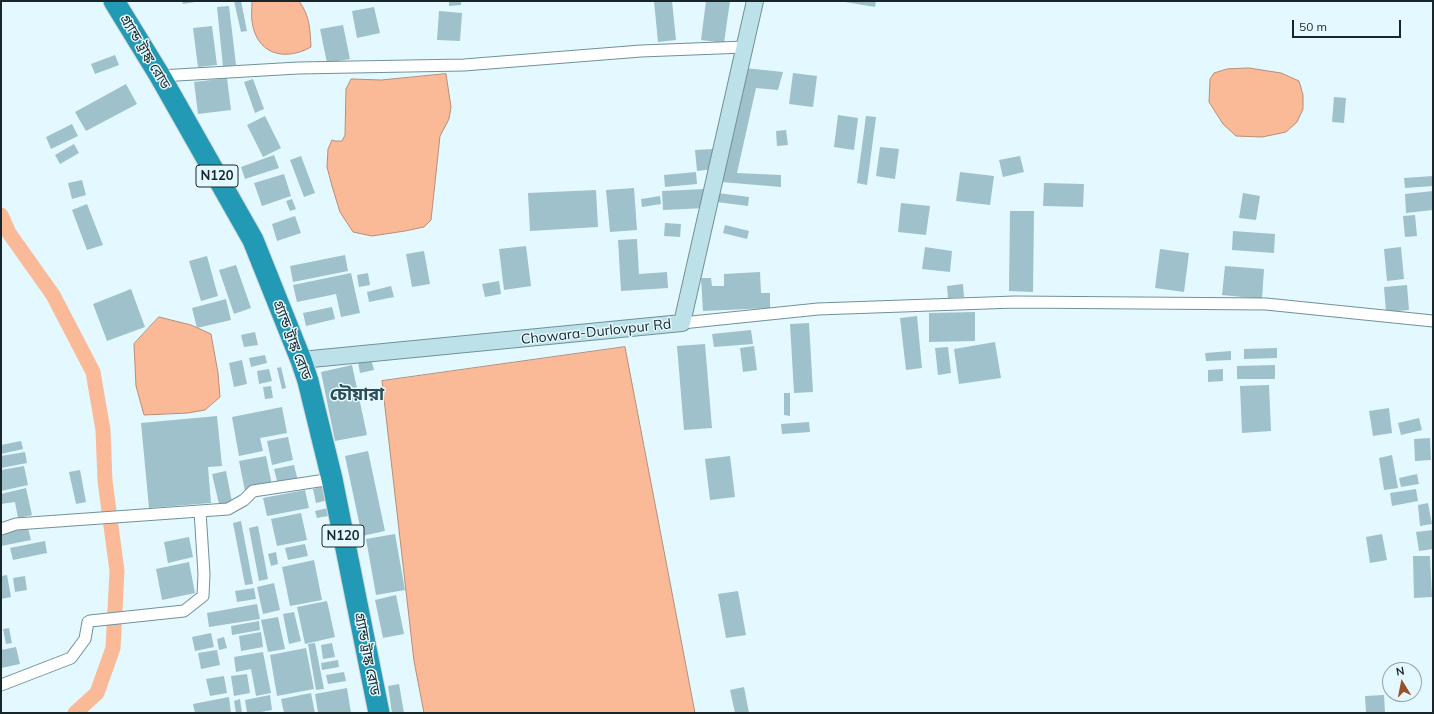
<!DOCTYPE html>
<html>
<head>
<meta charset="utf-8">
<style>
  body { margin:0 }
  #map { position:relative; width:1434px; height:714px; overflow:hidden; background:#e4f9ff; font-family:Mulish,sans-serif }
  canvas { display:block }
  .frame { position:absolute; inset:0; border:2px solid #182629; pointer-events:none }
  .north { position:absolute; left:1382px; top:662px; width:40px; height:40px; box-sizing:border-box; background:#e4f9ff; border:1px solid #92a5a9; border-radius:50%; rotate:350deg; font-size:11px; font-weight:700; line-height:16px; text-align:center; color:#182629 }
  .north::after { content:''; display:block; margin:auto; width:14px; height:18px; background:#985229; clip-path:polygon(50% 0,100% 100%,50% 72%,0 100%) }
  .scale { position:absolute; left:1292px; top:20px; width:109px; height:18px; box-sizing:border-box; border:2px solid #182629; border-top:0; padding-left:5px; font-size:12px; line-height:14px; white-space:nowrap; color:#182629; -webkit-text-stroke:3px #e4f9ff; paint-order:stroke }
</style>
</head>
<body>
<div id="map">
<canvas width="1434" height="714"></canvas>
<div class="frame"></div>
<div class="north">N</div>
<div class="scale">50 m</div>
</div>
<script>
const ctx = document.querySelector('canvas').getContext('2d');
ctx.lineJoin = 'round';
function paint(path, color) { ctx.fillStyle = color; ctx.fill(path, 'evenodd'); }
function strokePath(path, color, width, dash) { ctx.strokeStyle = color; ctx.lineWidth = width; ctx.lineCap = dash ? 'butt' : 'round'; ctx.setLineDash(dash || []); ctx.stroke(path); }
function write(font, color, halo, rows, align = 'center') {
  ctx.font = font + ' Mulish,"Noto Sans Bengali",sans-serif'; ctx.lineWidth = 3; ctx.setLineDash([]); ctx.textBaseline = 'middle'; ctx.strokeStyle = halo; ctx.fillStyle = color; for (const [text, x, y, turn = 0] of rows) {
    ctx.save(); ctx.translate(x, y); ctx.rotate((+turn || 0) * Math.PI / 180); ctx.textAlign = isNaN(turn) ? turn : align; if (halo) ctx.strokeText(text, 0, 0); ctx.fillText(text, 0, 0); ctx.restore();
  }
}
const water = new Path2D(`
  M254,1H299C310,16 310,29 311,47C284,62 256,54 252,21C251,15 252,8 252,2Z
  M1249,68L1281,73L1299,81L1303,95V109L1297,122L1286,132L1262,137L1236,136L1223,124L1209,102L1210,79L1214,73L1227,69Z
  M446,74L451,107L449,119L440,136L431,220L424,227L405,231L372,236L353,232L340,212L332,186L327,167L328,149L332,140L335,141H342L345,135L346,89L351,79L381,80Z
  M159,317L191,325L211,334L218,373L220,397L205,410L188,413L144,415L136,386L134,344Z
  M625,347L695,713H424L414,661L382,381Z`);
const canal = new Path2D(`
  M1,215L9,233L53,295L93,372L103,430L105,481L117,571L113,648L97,693L75,713`);
const building = new Path2D(`
  M182,1H194L195,2L183,4Z
  M234,1H241L247,31L241,32Z
  M449,1H461V5L449,6Z
  M654,1H672L676,40L658,42Z
  M706,1H730L724,43L701,40Z
  M839,1H876L875,7Z
  M229,6L236,65L223,67L217,7Z
  M374,7L380,33L357,38L352,11Z
  M439,11L462,13L460,41L437,40Z
  M343,25L350,59L327,63L320,29Z
  M212,26L217,65L198,67L193,28Z
  M115,55L119,65L95,74L91,64Z
  M745,68L783,72L778,90L756,88L737,173L781,175V187L721,182Z
  M793,73L817,76L813,107L789,104Z
  M227,78L231,110L198,114L194,82Z
  M253,79L264,109L255,113L244,82Z
  M126,84L137,104L86,131L75,112Z
  M1334,97L1346,98L1344,123L1332,122Z
  M838,115L858,118L854,150L834,147Z
  M265,116L281,148L263,157L247,125Z
  M866,116L876,117L867,185L857,183Z
  M72,124L78,136L51,149L46,137Z
  M786,130L788,145L777,146L776,131Z
  M74,144L79,153L60,164L55,155Z
  M880,147L899,149L895,179L876,176Z
  M713,149L714,169L697,171L695,150Z
  M274,155L279,168L245,179L241,167Z
  M301,156L315,193L304,197L290,160Z
  M1020,156L1024,172L1003,177L999,160Z
  M696,172L697,184L665,187L664,175Z
  M960,172L994,176L990,205L956,201Z
  M284,174L291,196L262,206L254,183Z
  M1433,176V186L1405,188L1404,178Z
  M82,180L86,195L72,199L68,183Z
  M1044,183L1084,184L1083,207L1043,206Z
  M634,188L637,230L610,232L606,190Z
  M705,189L706,208L663,210L662,191Z
  M596,190L598,227L530,231L528,193Z
  M1433,191V210L1406,213L1405,194Z
  M718,193L749,197L748,206L717,202Z
  M1243,193L1260,196L1256,220L1239,218Z
  M660,196L661,204L642,207L641,199Z
  M292,199L296,209L290,211L286,201Z
  M901,203L930,206L926,235L898,232Z
  M87,204L103,245L87,250L72,210Z
  M1010,211H1034L1033,292L1009,291Z
  M1415,215L1417,236L1405,237L1403,216Z
  M295,216L301,233L277,241L272,224Z
  M665,223L681,224L680,237L664,236Z
  M725,225L749,231L747,239L723,233Z
  M1233,231L1275,234L1274,253L1232,250Z
  M637,239L639,274L667,272L668,288L621,291L618,240Z
  M526,246L531,286L504,290L499,249Z
  M925,247L952,251L950,272L922,269Z
  M1401,247L1404,279L1387,281L1384,249Z
  M1160,249L1189,253L1184,292L1155,288Z
  M424,251L430,284L412,287L406,254Z
  M345,255L348,271L293,282L290,266Z
  M207,256L218,296L201,301L189,261Z
  M236,265L251,308L234,314L219,270Z
  M1225,266L1264,269L1262,299L1222,295Z
  M760,272L761,293H770V308L703,311L701,278H711L712,286H724V274Z
  M351,273L360,313L341,317L336,294L297,302L293,285Z
  M368,273L370,285L359,287L357,275Z
  M499,281L501,294L485,297L482,284Z
  M963,284L964,297L948,298L947,286Z
  M1407,285L1409,310L1386,312L1384,287Z
  M391,286L394,297L369,302L367,292Z
  M131,289L145,327L107,341L93,304Z
  M226,299L231,320L197,328L192,308Z
  M332,307L335,319L306,326L303,313Z
  M975,312V341L929,342V313Z
  M917,316L922,368L906,370L900,318Z
  M809,323L813,392L794,393L790,324Z
  M751,330L753,344L714,347L712,334Z
  M255,332L258,345L244,347L241,335Z
  M995,342L1001,378L959,384L954,349Z
  M705,344L712,428L684,430L677,346Z
  M754,346L757,370L743,372L740,348Z
  M948,347L951,373L938,375L935,348Z
  M1277,348V358L1244,359V349Z
  M1231,351V360L1206,361L1205,353Z
  M265,355L267,363L251,367L249,358Z
  M371,359L374,370L360,373L358,362Z
  M242,360L247,384L234,387L229,363Z
  M352,365L367,435L335,441L321,372Z
  M1275,365V379H1237V366Z
  M281,367L286,388L282,389L277,368Z
  M269,369L272,381L259,384L257,371Z
  M1223,369V381L1208,382V370Z
  M1269,385L1271,431L1242,433L1240,386Z
  M271,386L273,398L265,399L263,387Z
  M784,393H790V416L784,415Z
  M282,407L287,433L260,438L263,451L239,456L232,417Z
  M1389,408L1392,433L1373,436L1369,411Z
  M217,416L222,466L208,467L211,503L149,508L141,423Z
  M1419,418L1422,430L1401,435L1398,423Z
  M809,422L810,432L782,434L781,424Z
  M288,437L293,460L272,465L267,441Z
  M1430,438L1431,460L1415,461L1414,439Z
  M21,441L23,449L1,454V445Z
  M368,451L385,531L362,536L345,456Z
  M25,452L27,463L1,468V456Z
  M1392,455L1398,488L1384,490L1379,458Z
  M266,456L272,485L245,491L239,461Z
  M730,456L735,497L710,500L705,459Z
  M294,465L298,481L278,485L274,469Z
  M24,466L28,485L1,491V470Z
  M80,470L86,502L76,504L69,472Z
  M226,471L232,502L219,504L212,474Z
  M1417,474L1419,484L1401,487L1399,478Z
  M325,486L328,500L316,503L313,489Z
  M26,488L32,515L18,518L15,502L1,504V494Z
  M1416,489L1418,501L1392,506L1390,493Z
  M305,490L309,508L267,516L263,498Z
  M1428,503L1432,524L1420,526L1418,505Z
  M332,507L333,515L317,518L315,511Z
  M301,513L307,540L277,546L271,519Z
  M241,521L253,584L245,585L233,523Z
  M258,526L268,579L259,581L249,528Z
  M28,528L31,540L1,546V534Z
  M1433,530V549L1419,551L1416,532Z
  M395,534L405,590L376,595L366,539Z
  M1382,534L1387,560L1370,563L1366,537Z
  M189,537L193,557L168,563L164,542Z
  M45,541L47,553L13,560L10,548Z
  M305,544L308,556L288,560L285,548Z
  M276,552L278,564L271,566L268,554Z
  M1413,556H1430L1432,597L1414,598Z
  M314,560L322,600L290,606L282,567Z
  M189,562L195,593L162,600L156,569Z
  M7,575L11,597L1,599V576Z
  M25,576L27,590L15,592L13,578Z
  M274,583L280,610L263,614L257,587Z
  M254,588L256,599L237,602L235,591Z
  M738,591L746,635L726,638L718,594Z
  M396,595L404,634L383,638L375,600Z
  M327,601L335,637L305,644L297,607Z
  M257,604L260,619L209,627L207,613Z
  M294,612L301,641L289,644L283,614Z
  M278,617L285,649L268,652L261,620Z
  M259,621L260,630L232,635L231,626Z
  M9,628L12,643L6,644L3,629Z
  M261,632L263,647L241,651L239,636Z
  M211,633L214,647L195,651L192,637Z
  M224,637L227,648L219,650L217,639Z
  M315,643L324,689L316,690L308,644Z
  M332,643L335,657L323,659L321,645Z
  M16,647L20,664L1,668V650Z
  M306,648L314,689L277,696L270,655Z
  M217,650L220,665L201,669L198,653Z
  M263,652L271,693L256,696L251,669L236,672L234,657Z
  M338,660L339,667L322,670L321,663Z
  M344,672L346,681L328,684L326,675Z
  M247,674L250,693L234,696L231,676Z
  M224,676L227,693L210,696L206,679Z
  M399,684L404,713H392L388,686Z
  M744,687L749,713H735L730,690Z
  M347,688L351,713H318L315,694Z
  M311,693L315,713H284L281,699Z
  M270,695L272,710L256,713H247L245,700Z
  M1384,695L1385,713H1366L1365,696Z
  M229,697L231,713H195L193,704Z
  M240,699L242,713H236L234,701Z`);
const street = new Path2D(`
  M160,76L298,68L464,65L641,51L745,47
  M682,323L818,309L1015,302L1266,304L1433,321
  M1,529L16,524L228,509L244,500L253,491L332,479
  M1,685L71,658L85,639L88,622L90,621L184,611L203,596L204,574L200,511`);
const secondary = new Path2D(`
  M301,360L682,323L755,1`);
const highway = new Path2D(`
  M114,1L160,76L253,240L301,360L308,381L332,479L379,713`);
const shields = [
  [217,176,42],
  [343,536,42]
];
const shieldNames = [
  ["N120",217,176],
  ["N120",343,536]
];
const streetNames = [
  ["গ্র্যান্ড ট্রাঙ্ক রোড",145,52,59],
  ["Chowara-Durlovpur Rd",596,332,-6],
  ["গ্র্যান্ড ট্রাঙ্ক রোড",292,340,69],
  ["গ্র্যান্ড ট্রাঙ্ক রোড",367,654,79]
];
const districtNames = [
  ["চৌয়ারা",357,395]
];
paint(water, '#faba98');
strokePath(water, '#b68e77', 1);
strokePath(canal, '#faba98', 15);
paint(building, '#9fc1cb');
strokePath(street, '#70919a', 13);
strokePath(secondary, '#70919a', 18);
strokePath(highway, '#d5d8d8', 23);
strokePath(street, '#fff', 11);
strokePath(secondary, '#bde1e9', 16);
strokePath(highway, '#239ab5', 21);
for (const [x, y, w] of shields) { const box = new Path2D(); box.roundRect(x - w / 2, y - 11, w, 22, 3); ctx.fillStyle = '#e4f9ff'; ctx.fill(box); strokePath(box, '#182629', 1); }
write('bold 13px', '#182629', null, shieldNames);
write('14px', '#182629', '#e4f9ff', streetNames);
write('bold 18px', '#2d4c54', '#e4f9ff', districtNames);
</script>
</body>
</html>
